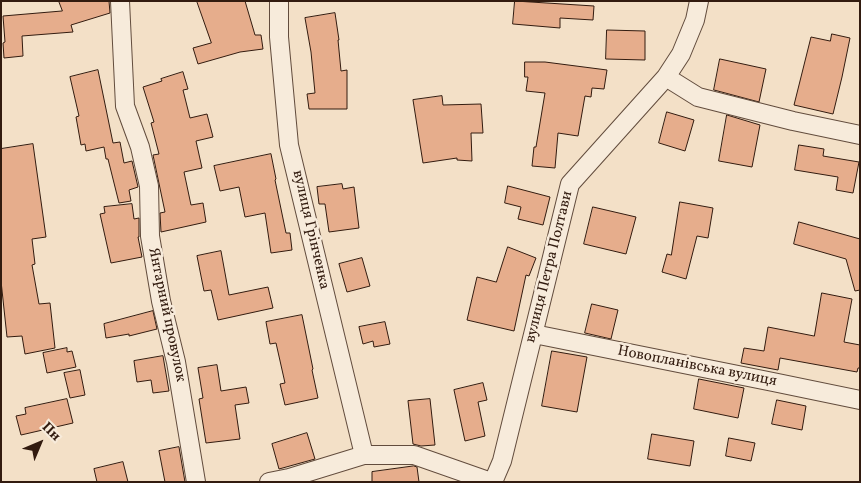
<!DOCTYPE html>
<html>
<head>
<meta charset="utf-8">
<style>
  body { margin:0 }
  #map { position:relative; width:861px; height:483px; overflow:hidden; background:#f3e0c7; font-family:Vollkorn,serif }
  canvas { display:block }
  .frame { position:absolute; inset:0; border:2px solid #321b0f; pointer-events:none }
  .north { position:absolute; left:15px; top:418px; width:50px; height:50px; -webkit-text-stroke:4px #f7ebdb; paint-order:stroke; rotate:45deg; font-size:14px; font-weight:700; line-height:20px; text-align:center; color:#321b0f }
  .north::after { content:''; display:block; margin:auto; width:18px; height:22px; background:#321b0f; clip-path:polygon(50% 0,100% 100%,50% 72%,0 100%) }
</style>
</head>
<body>
<div id="map">
<canvas width="861" height="483"></canvas>
<div class="frame"></div>
<div class="north">Пн</div>
</div>
<script>
const ctx = document.querySelector('canvas').getContext('2d');
ctx.lineJoin = 'round';
function paint(path, color) { ctx.fillStyle = color; ctx.fill(path, 'evenodd'); }
function strokePath(path, color, width, dash) { ctx.strokeStyle = color; ctx.lineWidth = width; ctx.lineCap = dash ? 'butt' : 'round'; ctx.setLineDash(dash || []); ctx.stroke(path); }
function write(font, color, halo, rows, align = 'center') {
  ctx.font = font + ' Vollkorn,serif'; ctx.lineWidth = 5; ctx.setLineDash([]); ctx.textBaseline = 'middle'; ctx.strokeStyle = halo; ctx.fillStyle = color; for (const [text, x, y, turn = 0] of rows) {
    ctx.save(); ctx.translate(x, y); ctx.rotate((+turn || 0) * Math.PI / 180); ctx.textAlign = isNaN(turn) ? turn : align; if (halo) ctx.strokeText(text, 0, 0); ctx.fillText(text, 0, 0); ctx.restore();
  }
}
const building = new Path2D(`
  M59,1H109L110,13L71,25L73,32L22,36L23,56L4,58L3,43L5,42L3,16L62,11Z
  M197,1H245L255,35H261L263,49L240,52L198,64L193,48L211,43Z
  M515,1L594,6L593,20L560,18V28L513,24Z
  M335,13L339,40H338L341,71L347,70V109H309L307,94L315,93L311,52L305,18Z
  M607,30L645,31V60L606,59Z
  M832,34L850,38L842,77L833,114L794,105L811,37L830,41Z
  M720,59L766,69L759,102L714,90Z
  M525,62H545L607,70L604,89L592,88L591,97L585,96L578,136L558,133L555,168L532,166L534,147H536L545,93L526,91L528,77H525Z
  M98,70L113,143L120,142L124,163L132,161L138,187L129,190L131,201L119,203L108,159H106L104,147L86,151L85,144L81,145L76,117L79,116L70,77Z
  M183,72L188,89L183,90L190,118L207,114L213,137L196,141L202,168L184,172L191,205L203,203L206,222L161,232L160,213L165,212L153,155L159,154L151,123L154,122L143,87L162,81L161,79Z
  M442,96L443,105L481,104L483,133H471L472,161L457,160V158L423,163L413,100Z
  M667,112L694,120L685,151L659,143Z
  M727,115L760,125L752,167L719,161Z
  M33,144L46,237L32,239L35,264L32,265L39,304L50,303L55,348L25,354L22,336L7,337L1,281V149Z
  M799,145L824,149L823,156L859,162L853,193L836,190L838,177L795,170Z
  M271,154L276,179L275,180L286,233H290L292,250L271,253L265,213L245,217L239,187L220,191L214,166Z
  M342,184L343,189L354,187L359,228L329,232L325,204H319L317,187Z
  M508,186L550,197L543,225L518,219L521,207L505,203Z
  M680,202L713,208L708,238L697,236L686,279L662,272L667,254L671,255Z
  M132,204L134,219L139,218V237H138L142,257L111,263L100,214L105,213L104,207Z
  M593,207L636,217L626,254L584,244Z
  M799,222L860,239V290L855,291L846,259L794,244Z
  M508,247L536,258L529,276L526,275L514,331L467,320L477,277L496,282Z
  M221,251L229,295L268,287L273,308L218,320L211,290L204,291L197,256Z
  M362,258L370,286L347,292L339,264Z
  M822,293L852,299L844,342L860,345V368H858L857,372L780,358L778,370L741,363L744,348L764,351L768,327L814,336Z
  M592,304L618,310L611,339L585,333Z
  M153,311L157,329L129,336V334L106,338L104,324Z
  M302,315L313,369L312,370L318,398L285,405L280,384L285,383L276,343L270,344L266,322Z
  M385,322L390,344L374,347L373,341L363,344L359,327Z
  M67,348V352L72,351L76,367L47,373L43,353Z
  M552,351L587,357L577,412L542,406Z
  M163,356L169,391L153,393L151,380L137,382L134,361Z
  M217,365L221,391L246,387L249,403L235,405L240,439L206,443L199,399L203,398L198,368Z
  M80,370L85,395L70,398L64,373Z
  M699,379L744,388L738,418L694,409Z
  M483,383L487,400L478,402L485,436L465,441L454,390Z
  M67,399L73,423L21,435L16,416L26,414L25,408Z
  M430,399L435,445L421,446L413,444L408,401Z
  M777,400L806,406L802,430L772,424Z
  M307,433L315,459L279,469L272,444Z
  M652,434L694,441L690,466L648,459Z
  M729,438L755,443L751,461L726,456Z
  M179,447L185,482H165L159,451Z
  M123,462L128,482H97L94,469Z
  M414,466L417,467L419,482H372V472Z`);
const minor = new Path2D(`
  M120,1L125,106L140,147L149,186L150,236L161,301L176,362L196,482
  M279,1V37L289,145L364,455
  M666,77L698,97L793,121L860,135
  M534,334L773,382L860,400
  M269,482L289,478L364,455H414L491,482
  M493,482L502,461L570,184L666,77L681,54L695,20L699,1`);
const streetNames = [
  ["вулиця Грінченка",310,230,77],
  ["вулиця Петра Полтави",550,267,-76],
  ["Янтарний провулок",166,315,78],
  ["Новопланівська вулиця",697,367,11]
];
paint(building, '#e6ad8c');
strokePath(building, '#321b0f', 1);
strokePath(minor, '#624c3d', 20);
strokePath(minor, '#f7ebdb', 18);
write('15px', '#321b0f', '#f7ebdb', streetNames);
</script>
</body>
</html>
